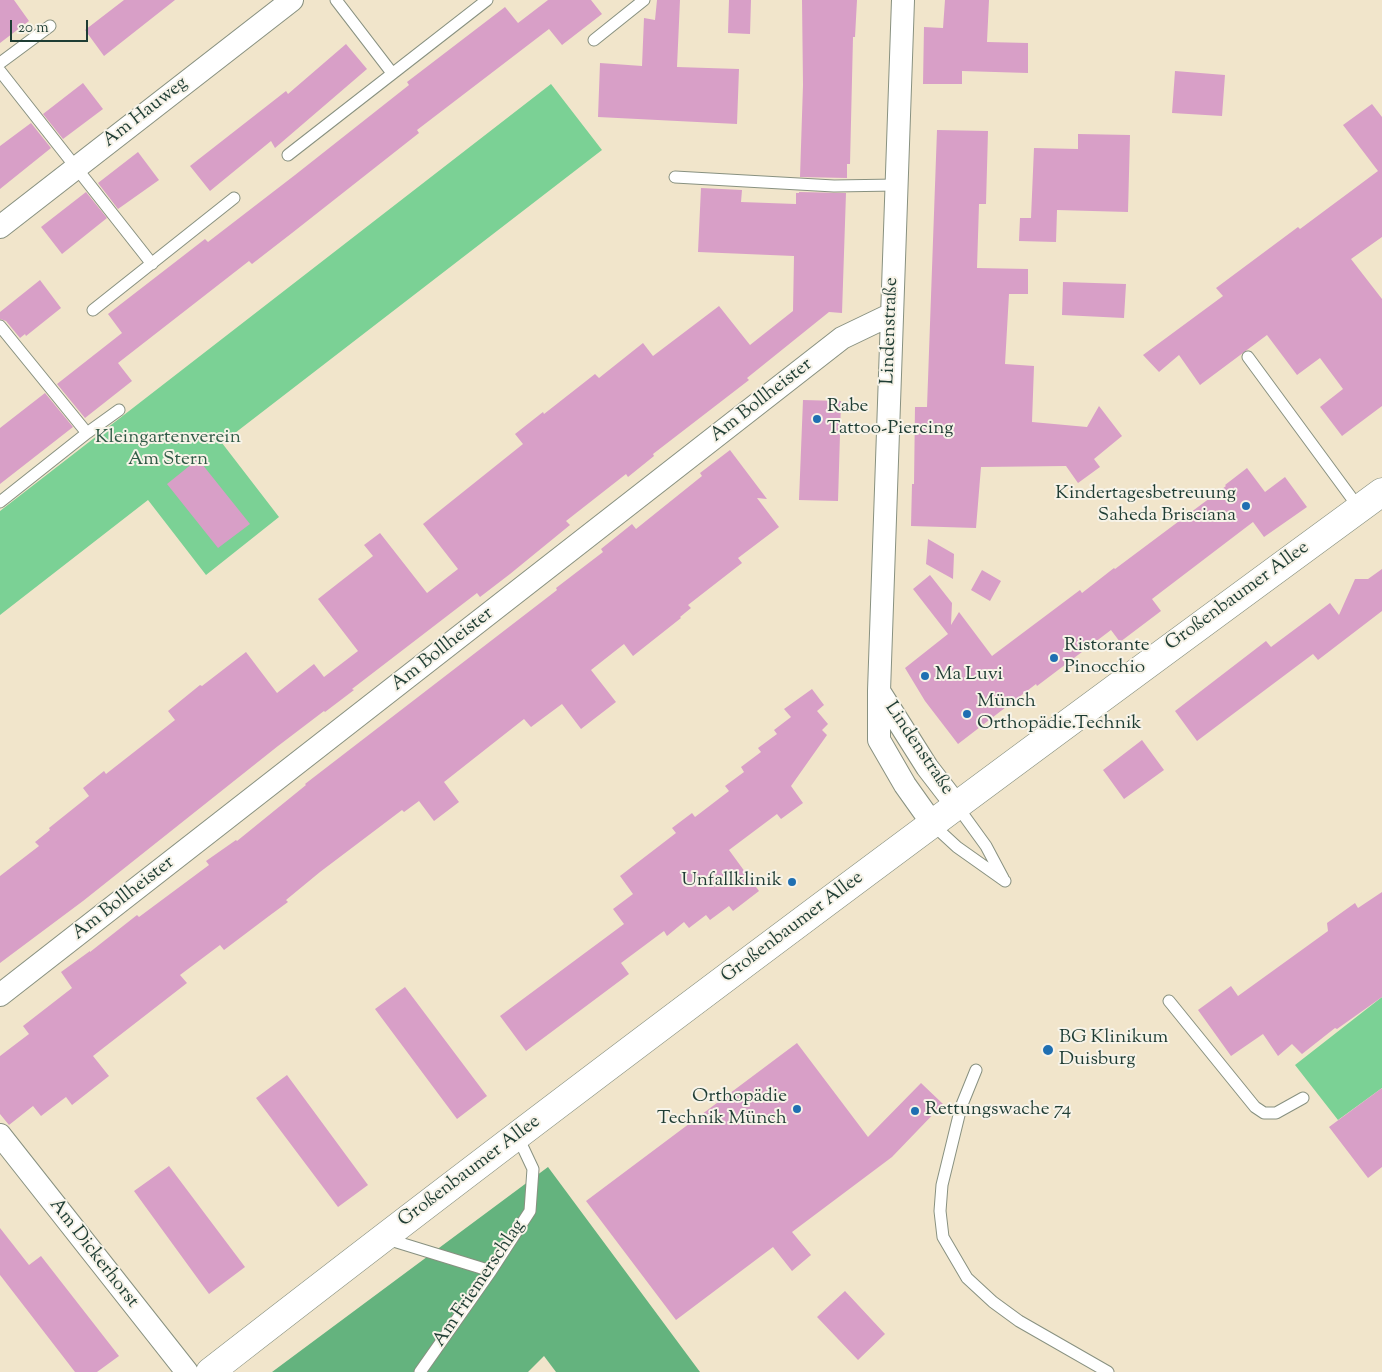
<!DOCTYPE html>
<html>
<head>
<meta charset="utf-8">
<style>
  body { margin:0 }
  #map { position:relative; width:1382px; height:1372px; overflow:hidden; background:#f1e5cb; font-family:"Sorts Mill Goudy",serif }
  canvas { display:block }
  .scale { position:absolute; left:10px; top:20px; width:78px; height:22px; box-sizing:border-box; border:2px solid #1f3d34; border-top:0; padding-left:6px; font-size:15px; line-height:18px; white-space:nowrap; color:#1f3d34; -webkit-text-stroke:4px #f7f3e8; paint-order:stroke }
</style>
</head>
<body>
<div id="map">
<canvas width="1382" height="1372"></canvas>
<div class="scale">20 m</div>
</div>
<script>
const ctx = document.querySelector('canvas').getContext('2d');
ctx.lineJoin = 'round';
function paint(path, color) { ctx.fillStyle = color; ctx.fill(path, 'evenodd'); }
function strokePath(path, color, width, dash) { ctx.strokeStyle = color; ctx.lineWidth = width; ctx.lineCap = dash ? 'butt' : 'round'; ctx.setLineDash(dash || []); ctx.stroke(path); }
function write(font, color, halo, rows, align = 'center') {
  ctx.font = font + ' "Sorts Mill Goudy",serif'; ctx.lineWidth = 4; ctx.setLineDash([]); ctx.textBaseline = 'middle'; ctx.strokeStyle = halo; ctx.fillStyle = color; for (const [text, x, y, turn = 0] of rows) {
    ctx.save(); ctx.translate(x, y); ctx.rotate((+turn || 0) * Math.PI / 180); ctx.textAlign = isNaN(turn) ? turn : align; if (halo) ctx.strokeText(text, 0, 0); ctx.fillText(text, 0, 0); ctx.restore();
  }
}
const green = new Path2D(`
  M551,84L602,150L222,443L279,517L206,575L148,500L0,615V511Z
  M1382,997V1088L1338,1120L1295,1065Z`);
const forest = new Path2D(`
  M548,1167L700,1372H556L544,1356L528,1372H272Z`);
const building = new Path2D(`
  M0,0H14L29,21L0,43Z
  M124,0H175L104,56L85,30Z
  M548,0H591L602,14L562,45L549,29L417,130L419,133L292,233L252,264L249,261L118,363L132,381L85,418L57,384L122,333L108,314L205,239L208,242L295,175L409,85L407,82L505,7L518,23Z
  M657,0H680L677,67L739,69L737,124L598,117L600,63L642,66L644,18L655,20Z
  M729,0H751L750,34L728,33Z
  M802,0H857L855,37H853L850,164H847V178L800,177L803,85Z
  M945,0H989L987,42L1028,43V73L962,71V84H923L924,27L943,28Z
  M346,44L367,69L275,148L271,141L210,191L190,166L286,91L288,94Z
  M1175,71L1225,75L1222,116L1172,113Z
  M83,83L103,109L63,139L43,114Z
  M1372,104L1382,117V237L1351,259L1382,299V406L1342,436L1320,407L1343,389L1320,358L1297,375L1267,335L1200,385L1179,355L1159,372L1143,355L1223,296L1216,288L1298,227L1300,229L1378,171L1343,125Z
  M31,123L51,148L0,189V146Z
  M937,130L988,131L986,204H979L977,268L1028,269V294H1009L1005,364L1034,366L1032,422L1087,427L1099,406L1122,436L1094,459L1100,467L1078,483L1066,466L981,467L976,528L911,526L912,484H914L915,407H927Z
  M1078,134L1130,135L1128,212L1057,210L1056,242L1019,241L1020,218H1031L1034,148L1078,149Z
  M138,152L159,180L118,209L98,183Z
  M701,188L742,190L741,202L796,204V193H799V192L846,193L842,313L829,312L747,378L749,380L653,454L654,456L628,477L626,474L566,521L570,525L510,574L480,597L477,593L352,689L354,690L325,712L324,711L278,746L83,901L0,963V876L39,846L35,842L50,830L49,828L89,796L83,788L104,771L106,774L175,720L168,711L200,685L202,686L246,652L277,693L314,664L324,677L358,651L318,599L373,556L364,545L380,533L427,593L458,569L423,524L523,444L515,434L543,412L544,414L595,374L599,378L643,343L653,356L719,306L750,345L793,311L794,256L698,252Z
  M86,192L107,218L62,254L41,227Z
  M40,280L61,308L26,336L25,334L20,338L6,321L0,319V312Z
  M1063,282L1126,284L1124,318L1062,315Z
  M45,393L73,427L0,484V428Z
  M803,400L841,401L838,501L799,500Z
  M730,450L767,499L757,498L779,527L738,558L742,563L688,605L691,608L680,617L681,618L633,656L624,644L591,670L616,702L581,729L562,704L531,727L524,719L444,782L459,802L434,821L419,801L404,812L402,810L320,872L286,900L288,902L269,916L224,950L220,945L180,975L187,983L93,1056L109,1076L72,1105L66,1097L41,1116L33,1106L9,1125L0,1114V1056L29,1034L23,1026L72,988L61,972L90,951V952L137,915L139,917L209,865L206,861L236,840L237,841L306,785L305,784L557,590L556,588L603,552L601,549L632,524L636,529L702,476L700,473Z
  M198,459L250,524L218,548L167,484Z
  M1247,468L1265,492L1285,477L1307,507L1264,537L1253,522L1152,599L1161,611L1120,642L1111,630L1037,686L1036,684L958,744L925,701L905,668L948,634L913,589L930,575L952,603L951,625L959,612L992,656L1080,590L1082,593L1114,568L1115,569L1226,486L1225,485Z
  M928,539L954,554L953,579L926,564Z
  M1382,569V611L1318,660L1313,654L1197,741L1175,711L1266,641L1271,647L1330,603L1339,615L1355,579H1368Z
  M982,570L1001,581L990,601L971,590Z
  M812,689L824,705L817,711L828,724L822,730L827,735L791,786L803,803L781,819L777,814L729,850L759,891L733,911L729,906L710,920L706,915L689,928L684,922L667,936L664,931L621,963L629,974L526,1051L500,1016L624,924L613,909L633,894L620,876L676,833L672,828L692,813L695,817L729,791L725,786L744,772L741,767L761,752L758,748L777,734L774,730L791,717L784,709Z
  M1142,740L1164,770L1124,799L1103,770Z
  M1382,892V997L1337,1029L1335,1028L1302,1054L1292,1044L1278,1056L1263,1034L1231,1056L1198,1010L1231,986L1238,996L1328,931L1327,923L1355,903L1358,908Z
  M405,987L487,1096L457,1119L375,1009Z
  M797,1043L868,1137L921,1083L943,1104L892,1157L792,1232L811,1255L792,1271L773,1247L676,1320L586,1201Z
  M287,1075L368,1185L338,1207L256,1098Z
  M1382,1088V1167L1368,1178L1329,1127Z
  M169,1166L245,1267L209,1294L134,1191Z
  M0,1228L29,1265L41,1256L119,1356L97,1372H75L0,1275Z
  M845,1291L885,1334L858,1360L817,1317Z`);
const service = new Path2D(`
  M336,0L392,73
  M594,40L644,0
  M0,63L50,26
  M0,71L152,264
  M288,155L487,0
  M675,177L834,186L896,185
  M93,310L234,198
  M0,326L87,433
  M1248,357L1359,508
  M0,502L87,433L119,410
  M957,806L986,846L1003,878
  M932,824L957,847L1005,881
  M1169,1001L1255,1107L1264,1113H1276L1303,1098
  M976,1070L961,1107L942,1185L940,1211L943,1237L967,1278L993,1302L1019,1321L1108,1372
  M387,1239L491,1271
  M420,1372L491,1271L530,1211L533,1169L517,1135`);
const minor = new Path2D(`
  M903,0L879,691V740L905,785L932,823
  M0,227L292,0
  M879,691L927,767L957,806
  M0,995L842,338L892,314
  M0,1135L187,1372`);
const secondary = new Path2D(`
  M210,1372C595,1072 988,781 1382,492`);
const markers = [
  [817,419,5,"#1f6fb2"],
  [1246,506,5,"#1f6fb2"],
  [1054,658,5,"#1f6fb2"],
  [925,676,5,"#1f6fb2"],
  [967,714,5,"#1f6fb2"],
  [792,882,5,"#1f6fb2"],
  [1048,1050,6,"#1f6fb2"],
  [797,1109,5,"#1f6fb2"],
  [915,1111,5,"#1f6fb2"]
];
const streetNames = [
  ["Am Hauweg",146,113,-38],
  ["Lindenstraße",891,331,-88],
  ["Am Bollheister",762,401,-38],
  ["Großenbaumer Allee",1238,597,-36],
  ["Am Bollheister",443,650,-38],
  ["Lindenstraße",918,749,56],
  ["Am Bollheister",124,899,-38],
  ["Großenbaumer Allee",793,928,-37],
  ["Großenbaumer Allee",470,1172,-37],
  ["Am Dickerhorst",93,1254,52],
  ["Am Friemerschlag",480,1284,-56]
];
const poiNames = [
  ["Rabe",827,408],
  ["Tattoo-Piercing",827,430],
  ["Kindertagesbetreuung",1236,495,"right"],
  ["Saheda Brisciana",1236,517,"right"],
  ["Ristorante",1064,647],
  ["Pinocchio",1064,669],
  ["Ma Luvi",935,676],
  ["Münch",977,703],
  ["Orthopädie.Technik",977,725],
  ["Unfallklinik",782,882,"right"],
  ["BG Klinikum",1059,1039],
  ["Duisburg",1059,1061],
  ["Orthopädie",787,1098,"right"],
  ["Technik Münch",787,1120,"right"],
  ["Rettungswache 74",925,1111]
];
const parkNames = [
  ["Kleingartenverein",168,439],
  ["Am Stern",168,461]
];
paint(green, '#7bd195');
paint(forest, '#64b37e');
paint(building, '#d89fc7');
strokePath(service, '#889180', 13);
strokePath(minor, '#889180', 24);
strokePath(secondary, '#889180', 29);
strokePath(service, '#fff', 11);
strokePath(minor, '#fff', 22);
strokePath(secondary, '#fff', 28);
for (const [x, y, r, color] of markers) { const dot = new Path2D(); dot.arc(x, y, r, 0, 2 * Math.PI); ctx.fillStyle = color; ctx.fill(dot); strokePath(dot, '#f7f3e8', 2); }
write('19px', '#1f3d34', '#f7f3e8', streetNames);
write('19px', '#1f3d34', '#f7f3e8', poiNames, 'left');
write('19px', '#315b47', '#f7f3e8', parkNames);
</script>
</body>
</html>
